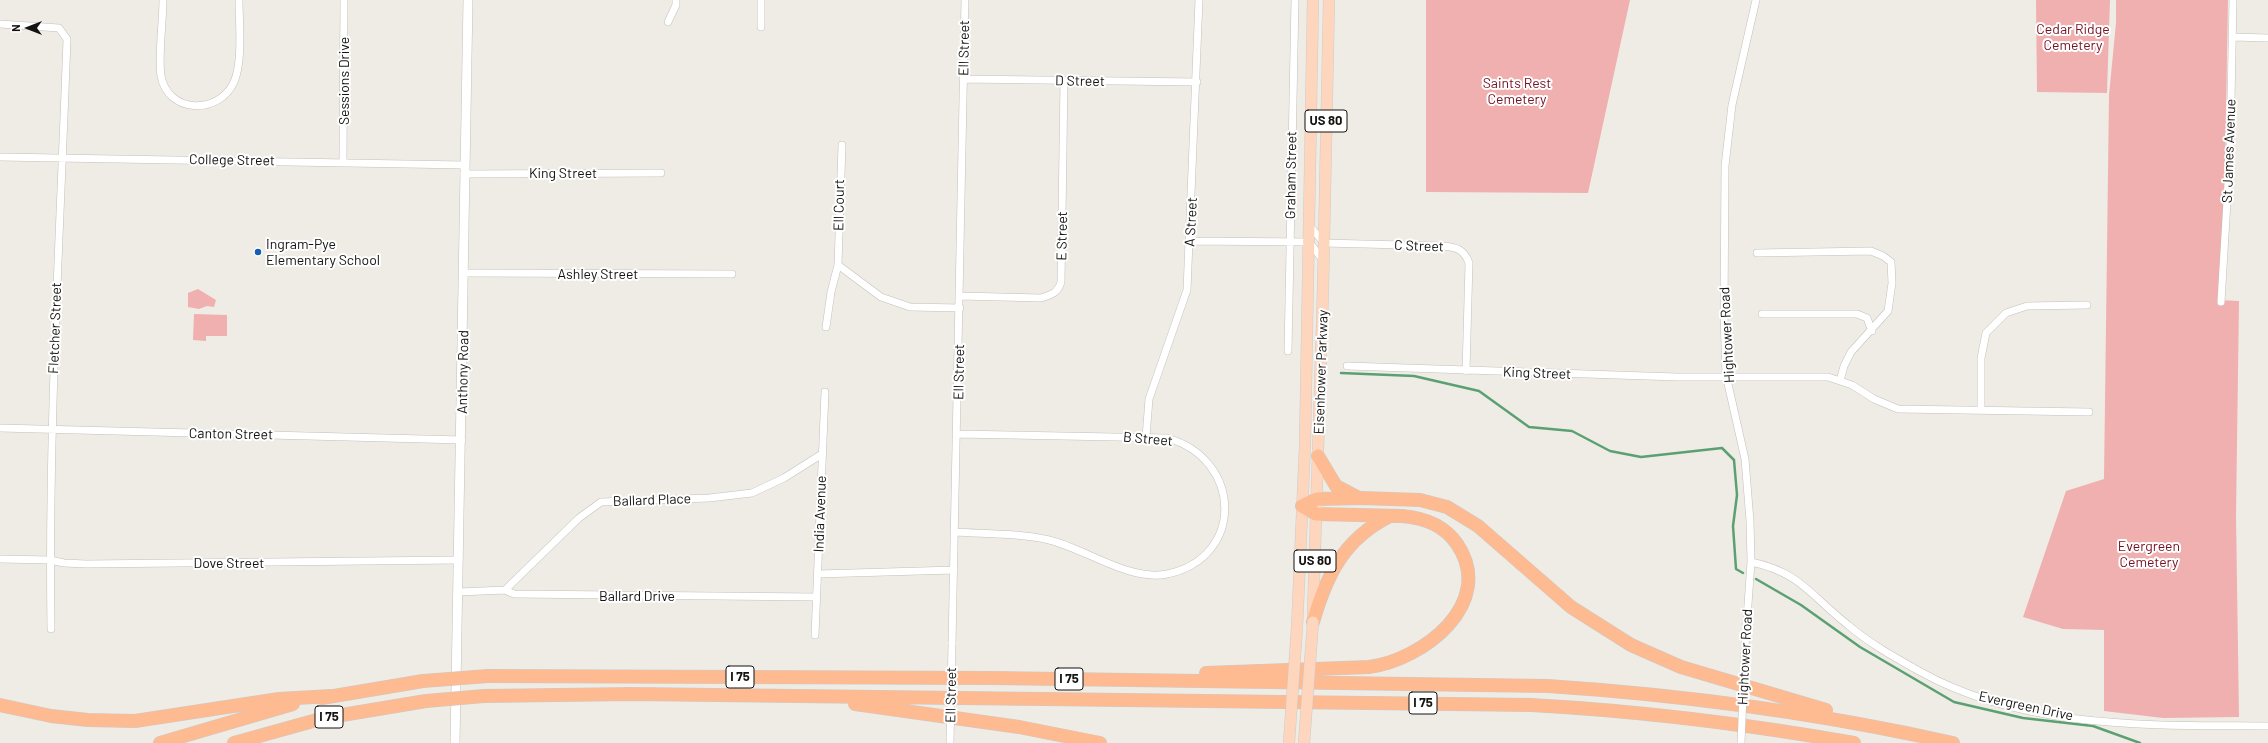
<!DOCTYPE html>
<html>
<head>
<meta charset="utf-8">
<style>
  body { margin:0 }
  #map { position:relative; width:2268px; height:743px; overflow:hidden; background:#efece6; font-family:Barlow,sans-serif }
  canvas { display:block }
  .north { position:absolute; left:8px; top:8px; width:40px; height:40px; -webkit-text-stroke:3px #fff; paint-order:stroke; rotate:270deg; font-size:11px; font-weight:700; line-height:16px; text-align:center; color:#141311 }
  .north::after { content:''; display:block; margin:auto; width:14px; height:18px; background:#141311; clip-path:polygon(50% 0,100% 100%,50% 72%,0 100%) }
</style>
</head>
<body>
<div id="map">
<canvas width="2268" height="743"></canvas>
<div class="north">N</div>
</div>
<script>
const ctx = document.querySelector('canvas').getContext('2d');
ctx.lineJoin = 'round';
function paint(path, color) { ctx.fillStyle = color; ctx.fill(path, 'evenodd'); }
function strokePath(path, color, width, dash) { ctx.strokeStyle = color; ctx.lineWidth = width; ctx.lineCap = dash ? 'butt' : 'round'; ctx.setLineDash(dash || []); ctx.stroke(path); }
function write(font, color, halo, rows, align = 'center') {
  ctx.font = font + ' Barlow,sans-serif'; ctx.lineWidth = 4; ctx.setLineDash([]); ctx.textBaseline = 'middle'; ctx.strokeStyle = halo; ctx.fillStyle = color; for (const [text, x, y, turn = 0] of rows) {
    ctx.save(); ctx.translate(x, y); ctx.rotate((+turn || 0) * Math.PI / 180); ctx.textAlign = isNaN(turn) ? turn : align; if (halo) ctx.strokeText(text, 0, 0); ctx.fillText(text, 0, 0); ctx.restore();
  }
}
const green = new Path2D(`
  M1426,0H1630L1588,193L1426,192Z
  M2036,0H2110L2107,93L2037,92Z
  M2116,0H2228L2225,171L2219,300L2239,301L2236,515L2239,717L2163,718L2104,711V630L2063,629L2023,617L2066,491L2104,479L2109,95L2116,23Z
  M198,289L216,300L214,307L207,306L199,309L188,307V293Z
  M194,314L227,315V336H206V341L193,340Z`);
const stream = new Path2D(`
  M1341,373L1414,376L1479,391L1529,427L1572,431L1610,451L1641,457L1722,448L1734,460L1737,495L1733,526L1736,569L1743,573
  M1756,579L1801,605L1860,647L1954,702L2023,718L2093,726L2140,743`);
const minor = new Path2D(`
  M163,0C163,20 158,57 161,76C168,114 219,115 234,82C243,61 239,23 239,0
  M668,22L676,5V0
  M0,24L59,28L67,39C60,235 48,432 51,629
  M761,27V0
  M2233,37L2268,38
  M963,79L1197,82
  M842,145L838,265L881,297L910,307L960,308
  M0,157L464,165
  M343,162L344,0
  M464,174L661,173
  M1309,225L1324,243L1442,246C1456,247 1464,249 1469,263L1466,371
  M1190,241L1309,242L1323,260
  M1757,253L1871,251L1883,256L1891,262L1892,283L1888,311L1851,352L1844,366L1840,381
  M465,273L732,274
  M960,296L1041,298C1051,295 1058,293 1061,282L1064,81
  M2221,302L2230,151L2233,0
  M1762,314H1857L1867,318L1872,331
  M826,327L831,292L838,265
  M1288,351L1295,0
  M1347,366L1677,377H1828L1852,385L1874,399L1898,409L2089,412
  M1981,410V358L1986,333L2006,313L2027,306L2087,305
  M0,428L462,440
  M1146,437L1149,399L1187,290L1199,0
  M955,532C986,534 1019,533 1049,540C1084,548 1130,582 1167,574C1245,558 1243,459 1167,438L958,434
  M0,559L50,560L64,563L86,564L459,560
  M1751,562C1800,572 1811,596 1848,625C1869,643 1894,657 1919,671C2024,730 2151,725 2268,726
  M818,574L954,570
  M505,590L579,518L601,502L709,498L752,493L784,478L822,454
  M459,592L505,590L514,594L816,597
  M815,635L825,392
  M952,644L965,0
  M1745,647L1751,562L1750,521L1745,459L1726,375L1724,316L1725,166L1732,105L1756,0`);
const tertiary = new Path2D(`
  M455,743L468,0`);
const primary = new Path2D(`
  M1313,613L1323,289L1329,0
  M1297,628L1305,445L1313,0`);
const motorway = new Path2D(`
  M1318,456L1336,486L1357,497
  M1302,506L1317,499L1361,498L1420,500L1447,507L1478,526L1571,607L1631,645L1681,667L1826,710
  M1313,622C1327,574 1344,539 1390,516
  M1206,673L1369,667C1423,660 1497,603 1457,544C1444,525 1425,518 1402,516L1316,514L1302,506
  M488,676L992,678L1548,686C1685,695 1819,713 1953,743
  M484,696L633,694L1531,705C1640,711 1747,724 1854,743
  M322,698L423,681
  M855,704L1019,727L1100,743
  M0,705L51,716L88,720L135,721L279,699L331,696
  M160,743L293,704
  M234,743L324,718L426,701`);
const minorBridge = new Path2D(`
  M950,743L952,644
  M1741,743L1745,647`);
const primaryBridge = new Path2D(`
  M1289,743L1297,628
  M1304,743L1313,622`);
const motorwayBridge = new Path2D(`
  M423,681L488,676
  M426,701L484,696`);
const markers = [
  [258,252,4,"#165fae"]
];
const shields = [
  [1326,121,42],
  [1315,561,42],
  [740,677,28],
  [1069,679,28],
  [1423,703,28],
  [329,717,28]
];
const shieldNames = [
  ["US 80",1326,121],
  ["US 80",1315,561],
  ["I 75",740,677],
  ["I 75",1069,679],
  ["I 75",1423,703],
  ["I 75",329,717]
];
const parkNames = [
  ["Cedar Ridge",2073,29],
  ["Cemetery",2073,45],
  ["Saints Rest",1517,83],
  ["Cemetery",1517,99],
  ["Evergreen",2149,546],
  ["Cemetery",2149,562]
];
const streetNames = [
  ["Ell Street",964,48,-89],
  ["Sessions Drive",344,81,-90],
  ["D Street",1080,81,1],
  ["St James Avenue",2229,151,-88],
  ["College Street",232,160,1],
  ["King Street",563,173],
  ["Graham Street",1291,175,-89],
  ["Ell Court",839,205,-89],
  ["A Street",1191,222,-87],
  ["E Street",1062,236,-89],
  ["C Street",1419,246,2],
  ["Ashley Street",598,274],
  ["Fletcher Street",55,328,-88],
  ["Hightower Road",1727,335,-93],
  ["Anthony Road",463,372,-89],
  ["Ell Street",959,372,-89],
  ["Eisenhower Parkway",1321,372,-88],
  ["King Street",1537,373,2],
  ["Canton Street",231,434,1],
  ["B Street",1148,439,5],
  ["Ballard Place",652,500,-2],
  ["India Avenue",820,514,-88],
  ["Dove Street",229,563],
  ["Ballard Drive",637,596],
  ["Hightower Road",1745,657,-87],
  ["Ell Street",951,695,-89],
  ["Evergreen Drive",2026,706,12]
];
const poiNames = [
  ["Ingram-Pye",266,244],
  ["Elementary School",266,260]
];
paint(green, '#efb0af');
strokePath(stream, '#5aa072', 2.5);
strokePath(minor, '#c2c0ba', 8);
strokePath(tertiary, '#c2c0ba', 10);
strokePath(primary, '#cbcbcb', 12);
strokePath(motorway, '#cbcbcb', 14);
strokePath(minor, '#fff', 7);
strokePath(tertiary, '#fff', 9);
strokePath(primary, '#fed6bd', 11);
strokePath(motorway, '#feba91', 13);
strokePath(minorBridge, '#c2c0ba', 8, []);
strokePath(primaryBridge, '#cbcbcb', 12, []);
strokePath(motorwayBridge, '#cbcbcb', 14, []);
strokePath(minorBridge, '#fff', 7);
strokePath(primaryBridge, '#fed6bd', 11);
strokePath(motorwayBridge, '#feba91', 13);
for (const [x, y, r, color] of markers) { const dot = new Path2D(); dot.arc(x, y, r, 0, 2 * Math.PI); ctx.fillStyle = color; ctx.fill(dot); strokePath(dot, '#fff', 1.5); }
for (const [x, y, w] of shields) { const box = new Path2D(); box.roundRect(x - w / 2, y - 11, w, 22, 3); ctx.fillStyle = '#fff'; ctx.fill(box); strokePath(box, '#141311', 1); }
write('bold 13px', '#141311', null, shieldNames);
write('14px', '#731121', '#fff', parkNames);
write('14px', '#141311', '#fff', streetNames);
write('14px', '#141311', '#fff', poiNames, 'left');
</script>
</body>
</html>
